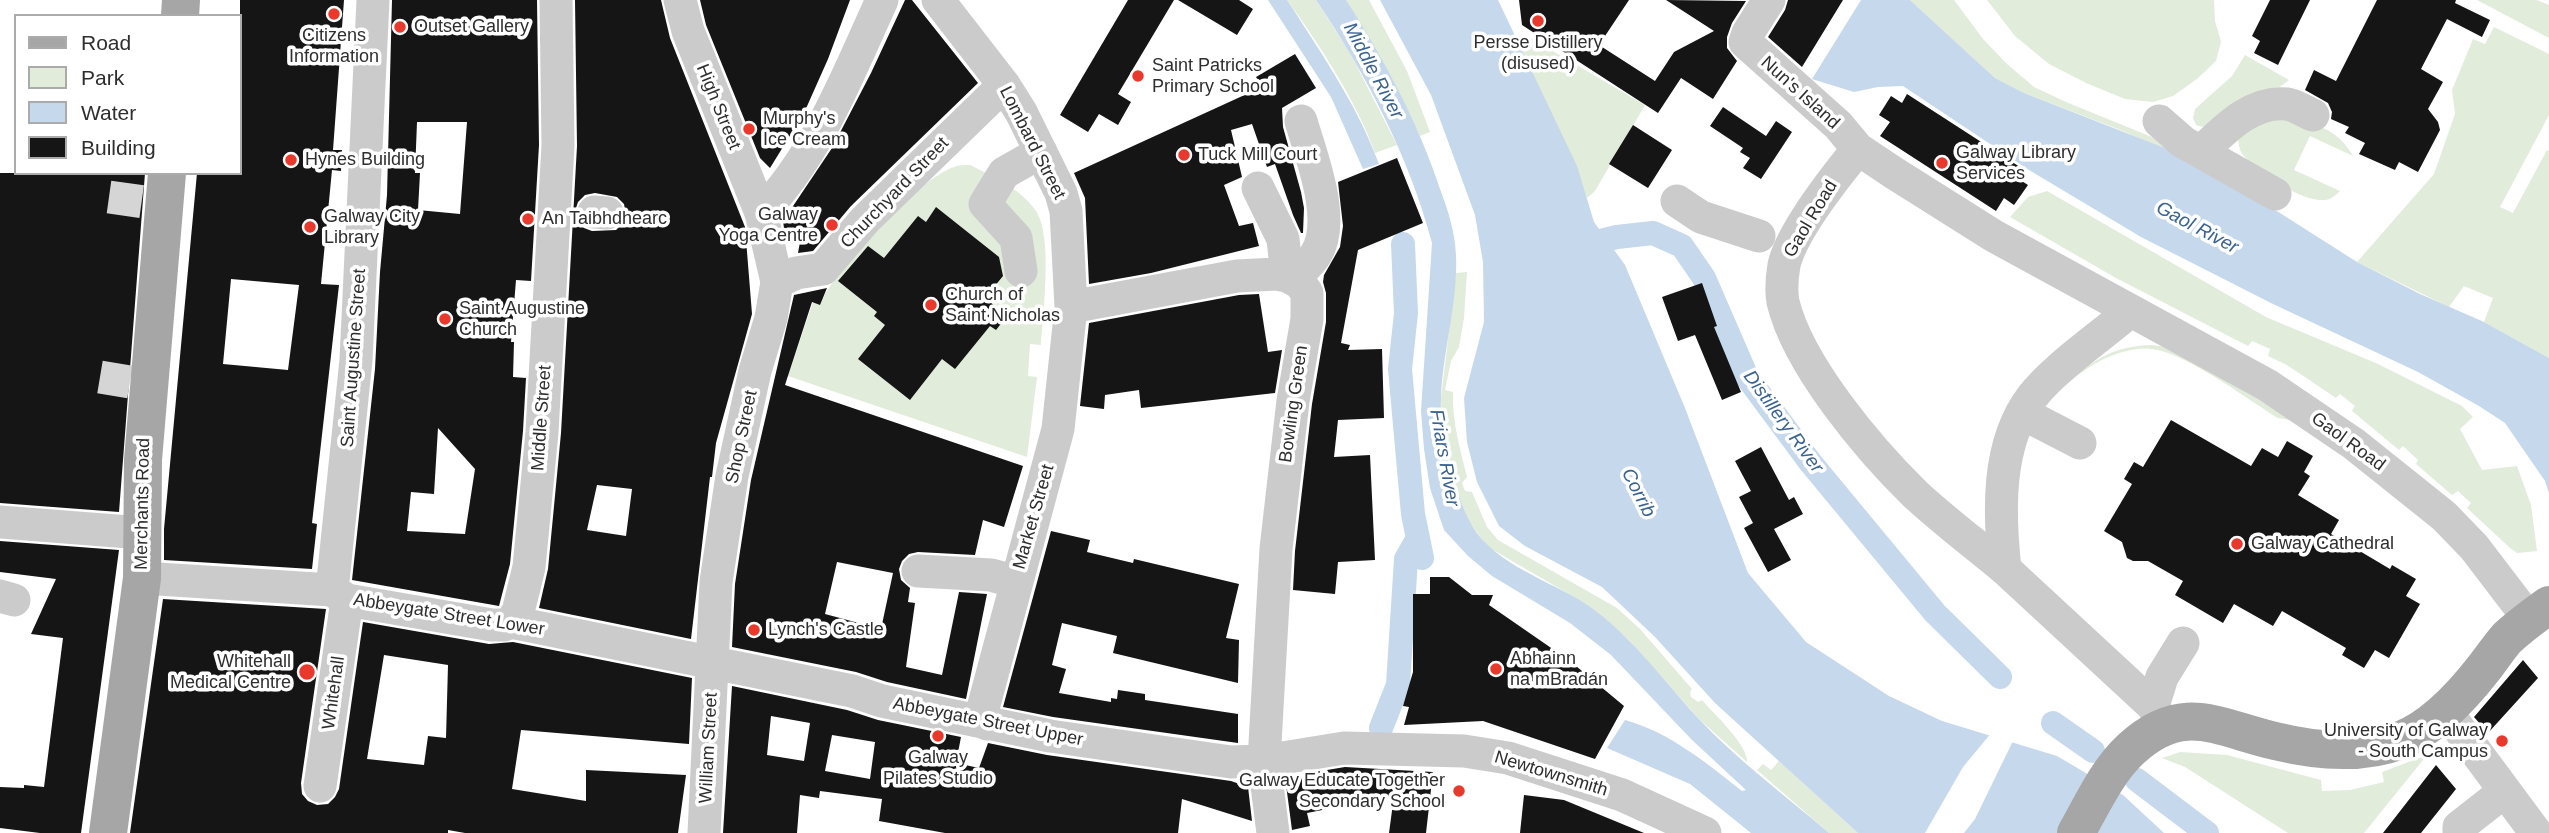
<!DOCTYPE html>
<html>
<head>
<meta charset="utf-8">
<style>
  body { margin:0 }
  #map { position:relative; width:2549px; height:833px; overflow:hidden; background:#fff; font-family:Helvetica,sans-serif }
  canvas { display:block }
  .legend { position:absolute; left:14px; top:14px; width:228px; height:161px; box-sizing:border-box; background:#fff; border:2px solid #ababab; margin:0; padding:9px 12px; list-style:none; font-size:21px; color:#2e2e2e }
  .legend li { display:flex; align-items:center; gap:14px; height:35px }
  .legend b { width:35px; border:2px solid #ababab }
</style>
</head>
<body>
<div id="map">
<canvas width="2549" height="833"></canvas>
<ul class="legend">
<li><b style="height:9px;background:#a6a6a6"></b>Road</li>
<li><b style="height:19px;background:#e1ecdb"></b>Park</li>
<li><b style="height:19px;background:#c6d8ec"></b>Water</li>
<li><b style="height:19px;background:#151515"></b>Building</li>
</ul>
</div>
<script>
const ctx = document.querySelector('canvas').getContext('2d');
ctx.lineJoin = 'round';
function paint(path, color) { ctx.fillStyle = color; ctx.fill(path, 'evenodd'); }
function strokePath(path, color, width, dash) { ctx.strokeStyle = color; ctx.lineWidth = width; ctx.lineCap = dash ? 'butt' : 'round'; ctx.setLineDash(dash || []); ctx.stroke(path); }
function write(font, color, halo, rows, align = 'center') {
  ctx.font = font + ' Helvetica,sans-serif'; ctx.lineWidth = 7; ctx.setLineDash([]); ctx.textBaseline = 'middle'; ctx.strokeStyle = halo; ctx.fillStyle = color; for (const [text, x, y, turn = 0] of rows) {
    ctx.save(); ctx.translate(x, y); ctx.rotate((+turn || 0) * Math.PI / 180); ctx.textAlign = isNaN(turn) ? turn : align; if (halo) ctx.strokeText(text, 0, 0); ctx.fillText(text, 0, 0); ctx.restore();
  }
}
const green = new Path2D(`
  M1287,0H1316L1350,53L1397,145L1375,153C1357,102 1319,44 1287,0Z
  M1346,0H1369L1407,71L1430,132L1420,136L1393,80Z
  M1910,0H1954L1983,39L2007,64L2034,87L2066,102L2191,153L2280,205L2277,210L2217,173L2123,131L2024,93L1995,78Z
  M1987,0H2214L2215,21L2221,42L2216,61L2197,79L2173,96L2153,102L2125,99L2086,83L2049,64L2015,36Z
  M2477,0H2537L2549,5V38Z
  M2494,27L2549,54V115L2500,207L2513,213L2547,150L2549,151V358L2484,322L2493,298L2464,286L2449,307L2357,262L2434,174L2455,114L2452,90L2473,39L2485,44Z
  M1516,37L1532,39L1645,105L1595,191L1587,198Z
  M2245,55L2289,80L2269,95L2203,127L2196,125L2193,118L2195,109L2232,76Z
  M2254,118C2294,121 2331,117 2353,156L2310,136L2294,170L2340,191C2334,197 2329,201 2320,200C2298,199 2257,172 2243,155C2239,150 2239,145 2238,139Z
  M970,165C994,177 1020,188 1036,211C1053,237 1043,312 1041,345L1030,344L1028,376L1037,377L1027,457L788,376L813,302L820,305C834,269 918,179 954,167C959,165 965,165 970,165Z
  M2047,191L2266,317L2378,364L2462,406L2473,417L2460,429L2482,470L2517,466L2531,505L2537,551L2517,553L2510,548L2467,508L2471,503L2458,491L2452,495L2416,464L2418,460L2403,446L2399,450L2352,411L2355,406L2340,394L2336,398L2287,365L2268,356L2270,349L2252,341L2248,346L2116,278L2010,217L2028,197Z
  M1467,272L1464,318L1459,347L1451,361L1445,390L1453,392C1452,422 1460,448 1467,477L1462,483L1465,491L1472,492L1487,527L1498,540L1617,608L1640,629L1692,689L1690,692L1691,697L1698,702L1702,700C1713,713 1749,746 1747,762L1700,720L1628,639L1581,601L1488,547L1469,522L1457,491L1442,424L1441,398L1456,273Z
  M2151,345C2200,347 2251,393 2290,420L2278,418C2247,399 2185,352 2151,349C2135,347 2118,353 2104,359C2080,370 2060,391 2040,408C2076,376 2099,346 2151,345Z
  M2180,752L2227,755L2321,780L2322,791L2350,790L2384,782L2382,772L2427,755L2364,833H2288L2185,767L2162,758Z
  M1779,761L1858,833H1829L1757,770L1763,764L1771,770Z`);
const water = new Path2D(`
  M1268,0H1287L1293,9C1325,59 1358,107 1379,164L1363,169L1331,97Z
  M1316,0H1346C1384,59 1418,122 1440,189C1448,210 1455,232 1456,255C1458,303 1443,350 1441,397C1439,430 1454,490 1469,520C1488,560 1542,578 1578,599C1627,629 1660,677 1698,718C1736,759 1786,796 1829,833H1751L1690,784L1607,748L1625,720C1669,732 1708,764 1742,791L1746,790L1692,740L1611,655L1570,623L1492,576L1468,556L1444,530L1430,488L1424,449L1421,411L1432,243C1409,156 1366,74 1316,0Z
  M1380,0H1498L1577,166L1594,222L1625,265L1685,408L1748,573L1806,642L1889,696L1942,721L2057,756L2123,795L2164,833H1858L1715,703L1655,637L1602,587L1525,546L1499,526L1477,482L1467,442L1464,398L1484,322L1483,262L1475,215L1431,95Z
  M1861,0H1910L1995,78L2024,93L2175,152L2217,173L2357,262L2420,294L2484,322L2549,358V493L2545,481L2505,423L2479,406L2418,372L2273,304L2141,237L2029,170L1903,86L1878,87L1854,92L1812,79Z`);
const pier = new Path2D(`
  M1992,732L2016,740L2013,741L1975,819L1964,833H1925L1963,767Z`);
const canal = new Path2D(`
  M1403,244L1406,313L1400,369L1413,514L1422,558
  M1576,247L1617,237L1653,233L1682,246L1704,278L1747,377L1810,462L1935,613L2000,677
  M2053,723L2093,751
  M1381,728L1398,685L1406,559L1418,538
  M2137,780L2207,833`);
const building = new Path2D(`
  M240,0H344L333,150H342L341,171L332,170L321,284L339,285L312,523L317,524L312,569L164,560V529L197,173H240ZM231,279L299,285L288,370L223,364Z
  M392,0H537L539,145L531,281L516,280L511,342H514L513,377L526,378L523,431L510,564L499,606L352,580L375,369L380,272L387,195ZM417,122H467L460,214L418,210L420,173H415ZM438,428L475,469L465,534L407,531L411,492L434,494Z
  M575,0H661L670,38L745,227L752,314L716,443L712,477H710L691,639L539,608L548,569L561,433L577,146ZM595,193L617,197L624,204L626,215L623,223L616,230L592,231L584,228L577,221L575,211L578,202L585,195ZM597,485L632,489L626,536L587,530Z
  M700,0H850L828,59L804,113L770,168L760,158L706,25Z
  M905,0H912L978,83L851,206L813,251L798,253L800,242L787,238L788,229L784,228L783,221L832,148L871,73Z
  M1128,0H1174L1118,94L1131,102L1118,125L1099,114L1088,132L1060,115Z
  M1178,0H1239L1253,9L1237,35Z
  M1519,0H1629L1599,45L1655,81L1674,52L1714,31L1666,0L1746,1L1732,23L1727,37V48L1737,61L1713,99L1681,78L1658,113L1522,25Z
  M1788,0H1843L1802,67L1768,37L1785,10Z
  M2270,0H2310L2278,65L2254,53L2260,41L2252,36Z
  M2377,0H2456L2455,3L2490,20L2482,37L2447,19L2421,69L2443,82L2428,109L2438,122L2440,130L2418,172L2399,162L2395,170L2359,154L2365,143L2345,133L2349,127L2331,119L2332,112L2328,103L2305,90L2314,70L2336,81Z
  M1295,54L1316,88L1282,108L1283,127L1301,192L1304,208L1303,233H1301L1293,215L1275,164L1267,167L1252,124L1231,130L1242,177L1224,185L1239,226L1253,223L1259,246L1151,273L1089,284L1085,198L1074,173L1262,87L1256,77Z
  M1907,94L2023,169L2017,178L2028,185L2014,205L2004,198L1996,211L1880,136L1890,122L1879,115L1891,96L1902,103Z
  M1723,107L1766,136L1776,121L1792,132L1761,179L1743,168L1750,158L1740,152L1743,148L1710,126Z
  M1633,125L1672,150L1648,188L1609,164Z
  M1397,158L1423,223L1358,250L1341,343L1350,345L1348,350L1382,349L1384,418L1338,420L1334,457L1370,455L1375,560L1338,562L1335,594L1293,590L1295,551L1312,404L1326,322V293L1323,282L1324,275L1340,247L1343,226L1338,182Z
  M0,173H145L119,512L0,503Z
  M936,207L999,257L1003,276L985,298L1007,316L996,330L990,326L955,369L942,359L910,400L858,359L885,325L874,316L877,312L838,281L868,246L884,258L918,216L926,222Z
  M1702,283L1717,326L1714,327L1741,392L1722,400L1695,335L1678,341L1662,297Z
  M827,288L820,305L812,302L785,385L1023,466L1004,527L983,520L975,555L918,552L909,554L902,561L899,569L901,580L910,588L908,602L915,603L906,667L942,675L959,592L987,594L966,699L887,682L856,672L732,647L735,584L751,480L794,295ZM837,562L893,573L881,629L825,614Z
  M1259,294L1268,352L1282,350L1275,393L1141,408L1139,390L1105,395L1104,409L1080,406L1089,323L1239,295Z
  M2171,420L2251,466L2262,448L2278,457L2287,441L2313,456L2304,472L2310,476L2298,495L2339,520L2331,534L2390,569L2392,565L2416,579L2406,596L2420,604L2389,658L2375,650L2364,668L2342,655L2346,648L2282,611L2273,626L2234,604L2223,623L2175,595L2183,581L2148,561H2133L2127,558L2122,542L2104,531L2132,484L2124,479L2134,462L2143,467Z
  M1761,447L1789,500L1794,497L1803,514L1774,529L1791,560L1768,572L1744,528L1753,523L1739,497L1751,491L1735,461Z
  M1051,531L1090,540L1087,552L1133,563L1134,559L1239,584L1226,638L1239,640L1238,683L1113,653L1117,636L1062,623L1052,665L1066,669L1059,693L1111,702V698L1117,699L1118,690L1145,694V700L1238,714V743L1053,717L1003,707Z
  M0,541L119,550L81,833H40L0,828V787L24,788V785L44,787L63,638L31,634L56,579L0,572Z
  M1430,577H1449L1472,595H1493L1489,605L1570,661L1624,706L1595,759L1483,721L1404,725L1409,707L1403,706L1413,672V594H1430Z
  M163,599L326,609L301,783L302,794L308,801L317,805L328,804L335,797L339,789L363,622L489,644L513,642L692,678L689,744L521,730L512,789L586,801V770L686,775L678,833H465L448,830V833H130ZM384,655L448,665L446,738L428,736L424,765L367,759Z
  M2523,660L2538,678L2488,733L2474,717Z
  M732,686L847,710L878,720L961,737L956,763L979,768L988,743L1047,755L1231,781L1248,787L1252,821L1182,799L1178,833H945L879,821L882,799L820,791L819,798L800,795L797,833H723ZM771,716L810,723L804,761L767,755ZM832,735L875,742L870,779L825,771Z
  M2436,765L2456,789L2421,833H2383Z
  M1345,767L1433,772L1426,833H1389L1394,796L1307,813L1310,826L1292,830L1285,777Z
  M1524,795L1564,800L1644,833H1520Z`);
const minorTunnel = new Path2D(`
  M109,197L145,202
  M100,377L130,382`);
const minor = new Path2D(`
  M680,0L688,31L761,213L777,282L771,318L755,371L732,476L716,582L704,833
  M938,0L1004,85L1021,112L1061,193L1066,211L1071,307L1058,429L982,712L987,724
  M1769,0L1748,33L1745,42L1838,125L1858,149L1894,173L1994,236L2267,385L2354,444L2444,516L2474,547L2529,619
  M2159,121L2183,142L2275,194
  M1858,149C1835,177 1792,231 1784,265C1782,277 1781,291 1783,302C1798,365 1869,449 1915,494C1943,520 1975,544 2005,569
  M2201,152C2224,130 2252,100 2287,104C2295,105 2305,112 2313,115
  M1258,188L1283,239L1287,276
  M1677,201L1701,217L1759,236
  M594,212L607,213
  M761,213C818,154 848,74 882,0
  M1021,271L1016,238L985,204L1004,173L1041,152
  M1294,278C1301,271 1311,263 1316,254C1337,220 1311,156 1301,121
  M777,282L796,273L823,269L865,220L1004,85
  M1071,307L1237,276L1276,274L1287,276L1300,283L1307,293V319L1293,401L1276,549L1264,761L1273,833
  M2129,312C2100,337 2054,368 2032,397C1996,444 1999,514 2005,569L2153,706L2164,726
  M2022,413L2080,443
  M0,522L142,533
  M918,571L991,575L1016,582
  M142,578L332,590L347,600L492,625H504L511,622L852,691L882,701L1050,736L1231,762L1264,761L1344,748L1464,751L1508,758L1622,795L1705,833
  M332,590L356,360L373,0
  M0,596L14,600
  M511,622L518,612L529,567L542,432L558,145L556,0
  M2153,706L2162,677L2183,643
  M2445,710L2536,833
  M320,786L347,600
  M2459,833V827L2505,791`);
const major = new Path2D(`
  M180,16L181,0
  M108,833L142,578L143,460L167,173
  M2076,833C2092,805 2107,771 2131,749C2183,701 2218,728 2275,741C2316,751 2361,756 2401,740C2434,727 2463,695 2484,668C2492,658 2499,647 2507,638C2520,626 2535,615 2549,605`);
const markers = [
  [334,14,7,"#e8392c"],
  [1538,21,7,"#e8392c"],
  [400,27,7,"#e8392c"],
  [1138,76,7,"#e8392c"],
  [749,129,7,"#e8392c"],
  [1184,155,7,"#e8392c"],
  [291,160,7,"#e8392c"],
  [1942,163,7,"#e8392c"],
  [528,219,7,"#e8392c"],
  [832,225,7,"#e8392c"],
  [310,227,7,"#e8392c"],
  [931,305,7,"#e8392c"],
  [445,319,7,"#e8392c"],
  [2237,544,7,"#e8392c"],
  [754,630,7,"#e8392c"],
  [1496,669,7,"#e8392c"],
  [307,672,9,"#e8392c"],
  [938,736,7,"#e8392c"],
  [2502,741,7,"#e8392c"],
  [1459,791,7,"#e8392c"]
];
const poiNames = [
  ["Outset Gallery",414,27],
  ["Citizens",334,36,"center"],
  ["Information",334,57,"center"],
  ["Persse Distillery",1538,43,"center"],
  ["(disused)",1538,64,"center"],
  ["Saint Patricks",1152,66],
  ["Primary School",1152,87],
  ["Murphy's",763,119],
  ["Ice Cream",763,140],
  ["Galway Library",1956,153],
  ["Services",1956,174],
  ["Tuck Mill Court",1198,155],
  ["Hynes Building",305,160],
  ["Galway",818,215,"right"],
  ["Yoga Centre",818,236,"right"],
  ["Galway City",324,217],
  ["Library",324,238],
  ["An Taibhdhearc",542,219],
  ["Church of",945,295],
  ["Saint Nicholas",945,316],
  ["Saint Augustine",459,309],
  ["Church",459,330],
  ["Galway Cathedral",2251,544],
  ["Lynch's Castle",768,630],
  ["Abhainn",1510,659],
  ["na mBradán",1510,680],
  ["Whitehall",291,662,"right"],
  ["Medical Centre",291,683,"right"],
  ["University of Galway",2488,731,"right"],
  ["- South Campus",2488,752,"right"],
  ["Galway",938,758,"center"],
  ["Pilates Studio",938,779,"center"],
  ["Galway Educate Together",1445,781,"right"],
  ["Secondary School",1445,802,"right"]
];
const streetNames = [
  ["Nun's Island",1800,93,42],
  ["High Street",718,107,68],
  ["Lombard Street",1032,143,63],
  ["Churchyard Street",895,193,-46],
  ["Gaol Road",1811,219,-59],
  ["Saint Augustine Street",354,358,-86],
  ["Bowling Green",1294,404,-82],
  ["Middle Street",542,418,-86],
  ["Shop Street",742,437,-78],
  ["Gaol Road",2348,442,36],
  ["Merchants Road",143,504,-89],
  ["Market Street",1034,517,-74],
  ["Abbeygate Street Lower",449,615,9],
  ["Whitehall",334,693,-82],
  ["Abbeygate Street Upper",988,722,11],
  ["William Street",709,748,-87],
  ["Newtownsmith",1551,774,17]
];
const waterNames = [
  ["Middle River",1373,71,62],
  ["Gaol River",2197,228,28],
  ["Distillery River",1783,422,54],
  ["Friars River",1444,458,80],
  ["Corrib",1638,493,63]
];
paint(green, '#e1ecdb');
paint(water, '#c6d8ec');
paint(pier, '#fff');
strokePath(canal, '#c6d8ec', 24);
paint(building, '#151515');
strokePath(minorTunnel, '#d5d5d5', 33, [33, 17]);
strokePath(minor, '#cbcbcb', 33);
strokePath(major, '#a6a6a6', 38);
for (const [x, y, r, color] of markers) { const dot = new Path2D(); dot.arc(x, y, r, 0, 2 * Math.PI); ctx.fillStyle = color; ctx.fill(dot); strokePath(dot, '#fff', 2.5); }
write('18px', '#2e2e2e', '#fff', poiNames, 'left');
write('18px', '#2e2e2e', '#fff', streetNames);
write('italic 19px', '#3a6391', '#fff', waterNames);
</script>
</body>
</html>
